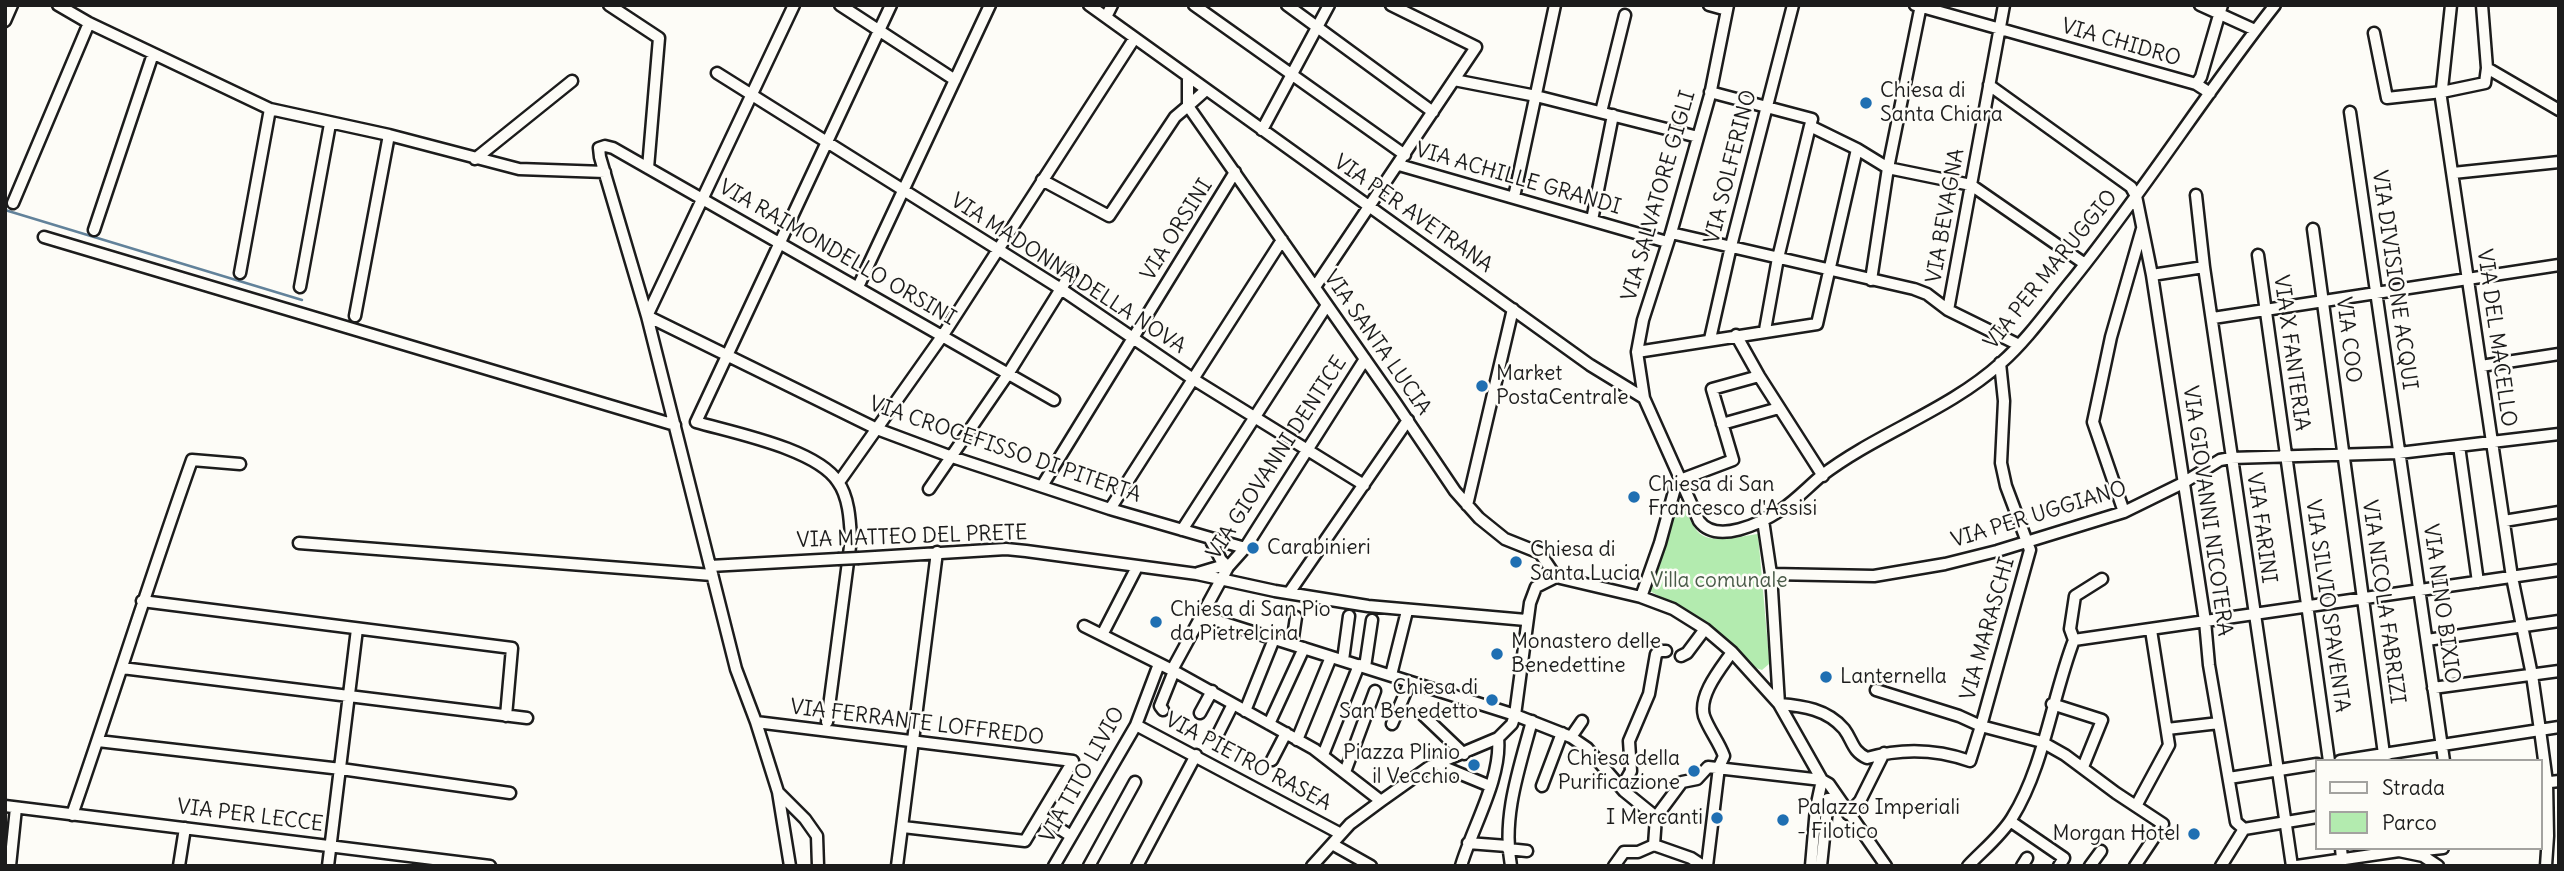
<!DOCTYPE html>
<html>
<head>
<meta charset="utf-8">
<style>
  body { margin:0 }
  #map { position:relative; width:2564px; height:871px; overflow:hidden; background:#fdfcf7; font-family:Delius,sans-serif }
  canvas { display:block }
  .frame { position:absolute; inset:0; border:7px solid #1c1c1c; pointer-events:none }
  .legend { position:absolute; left:2315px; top:759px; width:228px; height:91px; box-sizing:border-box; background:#fdfcf7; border:2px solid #a3a29f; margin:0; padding:9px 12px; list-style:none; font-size:21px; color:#1c1c1c }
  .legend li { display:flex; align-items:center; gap:14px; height:35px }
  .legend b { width:35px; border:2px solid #a3a29f }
</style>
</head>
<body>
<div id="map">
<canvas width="2564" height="871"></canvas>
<div class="frame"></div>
<ul class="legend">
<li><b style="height:9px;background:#fdfcf7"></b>Strada</li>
<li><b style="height:19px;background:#b3ebaf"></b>Parco</li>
</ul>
</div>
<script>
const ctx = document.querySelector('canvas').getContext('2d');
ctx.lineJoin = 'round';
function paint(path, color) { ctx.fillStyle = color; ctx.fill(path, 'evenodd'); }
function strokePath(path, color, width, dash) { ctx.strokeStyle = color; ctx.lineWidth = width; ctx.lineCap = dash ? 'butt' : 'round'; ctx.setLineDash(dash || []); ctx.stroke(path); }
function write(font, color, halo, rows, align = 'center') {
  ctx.font = font + ' Delius,sans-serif'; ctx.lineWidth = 5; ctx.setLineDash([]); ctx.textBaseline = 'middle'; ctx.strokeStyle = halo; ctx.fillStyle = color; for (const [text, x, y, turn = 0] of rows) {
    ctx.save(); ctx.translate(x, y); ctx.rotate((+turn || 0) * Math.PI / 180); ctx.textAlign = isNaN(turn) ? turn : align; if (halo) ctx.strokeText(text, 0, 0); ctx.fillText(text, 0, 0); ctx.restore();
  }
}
const green = new Path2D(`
  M1678,500C1685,507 1689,519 1695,528C1706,547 1740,536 1758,534L1769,658V664L1762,670C1751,668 1745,657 1737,650C1711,625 1681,608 1650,591Z`);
const stream = new Path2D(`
  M5,210L302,300`);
const minor = new Path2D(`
  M58,5L89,23L270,109L389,135L519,169L605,172
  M609,5L659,38L648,168
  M840,5L955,80
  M1089,5L1590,365L1644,398
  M1194,5L1405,155
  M1287,5L1433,112
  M1709,5L1727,10
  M1728,5L1710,95L1671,233L1643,320L1637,352L1644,398L1699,521C1717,545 1761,523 1781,510C1795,501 1808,487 1821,476C1877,433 1948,411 2001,363C2027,340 2048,310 2070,283C2143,193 2204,95 2275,5
  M1915,5L2196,84L2210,93
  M1921,5L1888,168L1971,185L2085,264
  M2200,5L2255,30
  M2451,5L2441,98L2512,577L2532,675L2540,730L2547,782L2548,836L2546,866
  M2482,5L2487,68
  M1106,17L1112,5
  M5,21L12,5
  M2374,33L2387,98L2442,92L2485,83L2487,68L2559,110
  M717,73L1061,289L1193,379L1364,485
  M1188,77V106L1206,90
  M1454,80L1536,96L1698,137
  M2196,84L2201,77L2222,5
  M1989,85L2131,187L2136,196L2152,275L2205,621L2209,665L2236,822L2244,829
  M1710,92L1812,119L1810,126L1857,149
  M1601,112L1625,15
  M2350,112L2444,761
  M1262,130L1329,5
  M475,159L572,81
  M1399,165L1667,242
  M2453,173L2559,162
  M1042,180L1109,216L1175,117L1188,106L1395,402L1455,491L1479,518L1505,539L1540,553L1556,577
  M2196,195L2204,267L2292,866
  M1514,197L1555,5
  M13,203L89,23
  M1592,220L1613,115
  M2313,229L2384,754L2559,727
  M94,230L153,54
  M1671,233L1914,289L1927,294L1948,310L2019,345
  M44,237L675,425
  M2258,255L2329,761
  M240,273L270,109
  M2152,275L2204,267
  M300,287L330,124
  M858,287L990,5
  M1315,287L1476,47L1391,5
  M1948,310L2004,5
  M355,316L389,135
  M647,316L877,429L952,457L1110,509L1245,548
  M647,316L794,5
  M2213,318L2559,265
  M1765,330L1778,258L1810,126
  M1736,335L1759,376L1823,476
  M1710,339L1731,246L1793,5
  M1637,352L1817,324L1857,149L1888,168L1871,280
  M2481,366L2559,354
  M1722,424L1779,408
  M2459,446L2478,582
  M1680,480L1733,460L1712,389L1759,376
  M839,482L943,335L1134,39
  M1042,486L1235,172
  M929,489L1008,374L1072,271
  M1467,505L1513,309
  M1110,509L1282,240
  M2124,512L2093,422L2111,337L2142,229
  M1763,520L1771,574L1779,704
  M2504,521L2559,512
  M1182,530L1327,305
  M1210,539L1221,560L1228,567
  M299,543L712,575
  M859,558L1006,549L1026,551L1197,574L1275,591L1368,606L1526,620
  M710,566L838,559
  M1198,573L1218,567H1228
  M1771,574L1874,576L1945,564L1997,551L2124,512L2183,483L2220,460L2231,458L2399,453L2559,434
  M1289,593L1408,420
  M1641,597L1660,543L1675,488L1680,480
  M142,601L512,648L506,716
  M1202,616L1515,715L1571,737L1587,748L1624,791L1656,817
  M1084,626L1174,671L1314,749L1381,801
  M1102,635L1137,567
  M2074,640L2559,570
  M2074,640L2070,629L2075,596L2102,579
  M2427,640L2559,621
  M1292,644L1296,617
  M1681,656L1687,653L1705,629
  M1343,660L1349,616
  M1365,667L1372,620
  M122,668L527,718
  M1172,670L1228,567L1245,548L1365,359
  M1391,675L1407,611
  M2433,688L2559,671
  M1876,690L1959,716L1981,726L2030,550L2006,486L2001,463L2004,401L2000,363
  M1779,704C1803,706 1827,709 1844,729C1853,741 1852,751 1867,758C1902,748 1936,749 1970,761L1981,726L2042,742L2065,755L2116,793L2163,824L2135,866
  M2052,704L2102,720L2083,767
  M1163,710L1160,706L1174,671
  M1245,711L1274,639
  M1200,713L1212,691
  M1422,714L1464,754
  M756,722L1073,761L1025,841L903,827
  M827,722L851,539C850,521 849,497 838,482C817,449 734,433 696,422L891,5
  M1269,724L1304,648
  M1392,724L1410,682
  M1136,725L1341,834
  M2167,729L2219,723
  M1218,734L1233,704
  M1571,737L1582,721
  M1297,740L1331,657
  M98,741L341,769L510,793
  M1323,755L1359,665
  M1272,760L1286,733
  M2340,761L2384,754L2386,761
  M1439,765L1490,786
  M1345,772L1375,691
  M2229,778L2317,764
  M2542,783L2559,781
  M1542,786L1562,733
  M1622,787L1631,771L1629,741L1649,694L1656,654L1660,651H1666
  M778,792L805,819L817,836L818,866
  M5,806L490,866
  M2136,806L2169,745L2151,630
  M1848,814L1860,801L1884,753
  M72,815C113,697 150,578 192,460L240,464
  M1040,816L1071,836
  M1656,817L1682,782L1697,779L1708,767L1822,780L1829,784L1886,866
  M2010,821L2064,858L2059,866
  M2244,829L2317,817
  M1468,843L1507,846
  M1332,844L1371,866
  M1654,845L1691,858L1703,866
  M2341,848L2342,859
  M1508,849L1527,851
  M2415,851L2443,848
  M10,866L16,808
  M179,866L185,828
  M328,866L357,629
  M790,866L778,792L756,722L736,669L647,316L600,157L599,148L605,146L613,148L1054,400
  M897,866L937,552
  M1054,866L1136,725L1159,664
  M1089,866L1135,782
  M1137,866L1196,755
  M1312,866L1350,824L1381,801L1429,767L1498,738L1512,724L1515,715L1530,603L1536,587L1556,577L1641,597L1673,609L1705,629L1732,652L1779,704L1822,780
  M1461,866C1472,828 1502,778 1498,738
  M1511,866C1502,817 1519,769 1532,721
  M1614,866L1624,852H1638L1654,845L1656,817
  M1707,866L1719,767L1724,756C1719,742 1709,730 1704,716C1698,695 1721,668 1732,652
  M1811,866L1816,808L1822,780
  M1821,866L1828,799H1831L1837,808
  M1968,866C1982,851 2001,836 2012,818C2044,767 2052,697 2074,640
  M2022,866L2027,858
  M2090,866L2101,851
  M2221,866L2244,829
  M2297,866L2399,851L2423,856L2438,866`);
const minorBridge = new Path2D(`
  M838,559L859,558`);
const markers = [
  [1866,103,7,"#1f6fb2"],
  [1482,386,7,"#1f6fb2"],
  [1634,497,7,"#1f6fb2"],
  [1253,548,7,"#1f6fb2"],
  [1516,562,7,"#1f6fb2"],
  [1156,622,7,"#1f6fb2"],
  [1497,654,7,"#1f6fb2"],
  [1826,677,7,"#1f6fb2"],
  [1492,700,7,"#1f6fb2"],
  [1474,765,7,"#1f6fb2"],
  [1694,771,7,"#1f6fb2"],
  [1717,818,7,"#1f6fb2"],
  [1783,820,7,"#1f6fb2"],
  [2194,834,7,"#1f6fb2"]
];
const streetNames = [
  ["VIA CHIDRO",2121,43,16],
  ["VIA SOLFERINO",1731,167,-76],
  ["VIA ACHILLE GRANDI",1518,179,16],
  ["VIA SALVATORE GIGLI",1659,196,-74],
  ["VIA PER AVETRANA",1413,214,35],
  ["VIA BEVAGNA",1946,216,-80],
  ["VIA ORSINI",1177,230,-58],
  ["VIA RAIMONDELLO ORSINI",837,253,30],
  ["VIA PER MARUGGIO",2051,270,-51],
  ["VIA MADONNA DELLA NOVA",1068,274,33],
  ["VIA DIVISIONE ACQUI",2394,280,82],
  ["VIA DEL MACELLO",2496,338,82],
  ["VIA COO",2348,340,83],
  ["VIA SANTA LUCIA",1377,343,55],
  ["VIA X FANTERIA",2291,353,82],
  ["VIA CROCEFISSO DI PITERTA",1005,450,19],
  ["VIA GIOVANNI DENTICE",1277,458,-57],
  ["VIA GIOVANNI NICOTERA",2207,511,82],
  ["VIA PER UGGIANO",2039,515,-17],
  ["VIA FARINI",2261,528,82],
  ["VIA MATTEO DEL PRETE",912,537,-2],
  ["VIA NICOLA FABRIZI",2383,602,82],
  ["VIA NINO BIXIO",2441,604,82],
  ["VIA SILVIO SPAVENTA",2327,606,82],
  ["VIA MARASCHI",1988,629,-74],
  ["VIA FERRANTE LOFFREDO",917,723,7],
  ["VIA PIETRO RASEA",1248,762,28],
  ["VIA TITO LIVIO",1083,775,-61],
  ["VIA PER LECCE",250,816,7]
];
const poiNames = [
  ["Chiesa di",1880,91],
  ["Santa Chiara",1880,115],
  ["Market",1496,374],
  ["PostaCentrale",1496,398],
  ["Chiesa di San",1648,485],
  ["Francesco d'Assisi",1648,509],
  ["Carabinieri",1267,548],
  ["Chiesa di",1530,550],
  ["Santa Lucia",1530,574],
  ["Chiesa di San Pio",1170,610],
  ["da Pietrelcina",1170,634],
  ["Monastero delle",1511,642],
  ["Benedettine",1511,666],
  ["Lanternella",1840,677],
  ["Chiesa di",1478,688,"right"],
  ["San Benedetto",1478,712,"right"],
  ["Piazza Plinio",1460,753,"right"],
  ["il Vecchio",1460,777,"right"],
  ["Chiesa della",1680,759,"right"],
  ["Purificazione",1680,783,"right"],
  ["Palazzo Imperiali",1797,808],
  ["- Filotico",1797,832],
  ["I Mercanti",1703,818,"right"],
  ["Morgan Hotel",2180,834,"right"]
];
const parkNames = [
  ["Villa comunale",1719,581]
];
paint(green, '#b3ebaf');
strokePath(stream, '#62829a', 2.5);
strokePath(minor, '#1c1c1c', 15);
strokePath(minor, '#fdfcf7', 10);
strokePath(minorBridge, '#1c1c1c', 15, []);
strokePath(minorBridge, '#fdfcf7', 10);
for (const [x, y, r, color] of markers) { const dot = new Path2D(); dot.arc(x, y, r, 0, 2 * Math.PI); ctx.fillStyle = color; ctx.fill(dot); strokePath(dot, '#fdfcf7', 2.5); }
write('21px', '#1c1c1c', '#fdfcf7', streetNames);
write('21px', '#1c1c1c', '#fdfcf7', poiNames, 'left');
write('21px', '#495a48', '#fdfcf7', parkNames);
</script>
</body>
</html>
